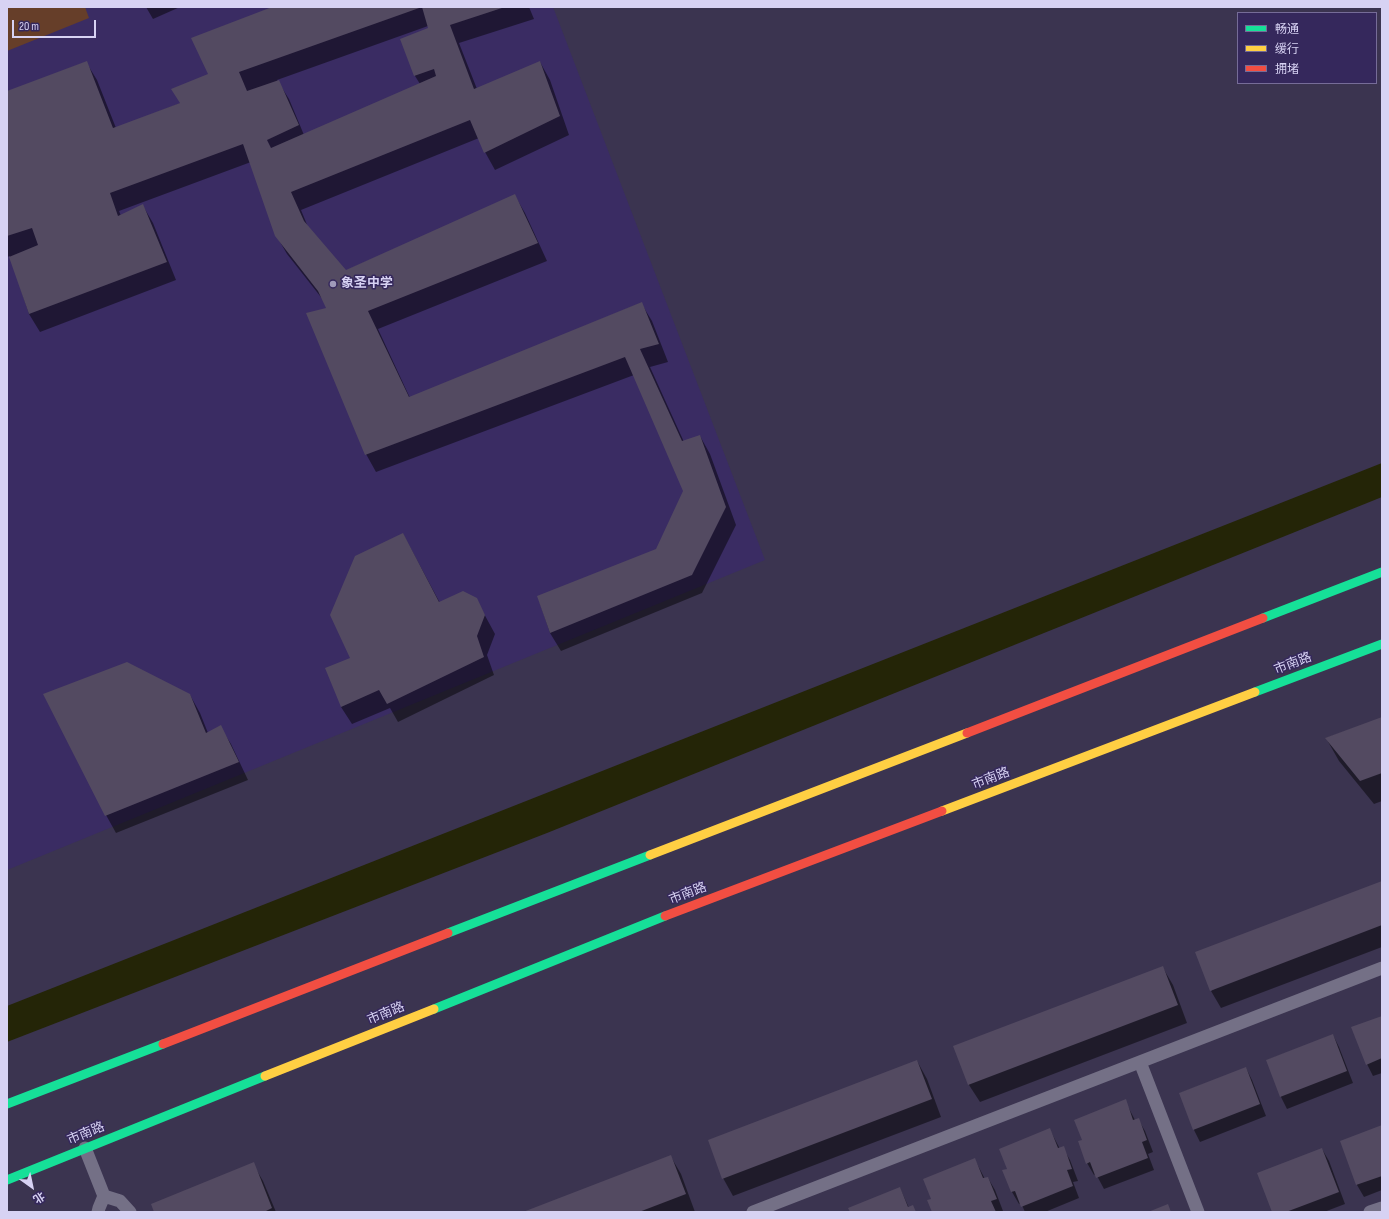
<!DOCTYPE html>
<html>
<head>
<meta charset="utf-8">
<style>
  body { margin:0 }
  #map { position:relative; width:1389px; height:1219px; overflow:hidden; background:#3b3450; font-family:"Sofia Sans Condensed","Noto Sans SC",sans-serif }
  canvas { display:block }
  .frame { position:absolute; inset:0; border:8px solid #d7d2f3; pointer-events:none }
  .legend { position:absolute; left:1237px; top:12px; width:140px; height:72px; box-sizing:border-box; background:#35285c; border:1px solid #766c98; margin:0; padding:5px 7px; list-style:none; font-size:12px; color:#d7d2f3 }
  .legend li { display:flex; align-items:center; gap:8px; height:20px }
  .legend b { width:20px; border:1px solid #766c98 }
  .north { position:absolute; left:12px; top:1167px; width:40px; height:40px; -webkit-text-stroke:3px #35285c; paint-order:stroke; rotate:147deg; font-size:11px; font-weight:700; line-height:16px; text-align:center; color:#d7d2f3 }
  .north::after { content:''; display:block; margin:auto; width:14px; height:18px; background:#d7d2f3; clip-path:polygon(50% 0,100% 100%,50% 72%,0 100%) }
  .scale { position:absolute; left:12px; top:20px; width:84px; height:18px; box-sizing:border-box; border:2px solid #d7d2f3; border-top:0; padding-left:5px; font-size:12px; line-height:14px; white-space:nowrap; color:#d7d2f3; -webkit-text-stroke:3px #35285c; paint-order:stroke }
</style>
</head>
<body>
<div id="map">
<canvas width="1389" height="1219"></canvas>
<div class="frame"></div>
<ul class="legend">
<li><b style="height:5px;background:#16e098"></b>畅通</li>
<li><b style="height:5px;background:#ffcf43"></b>缓行</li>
<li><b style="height:5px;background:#f24e42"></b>拥堵</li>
</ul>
<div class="north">北</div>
<div class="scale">20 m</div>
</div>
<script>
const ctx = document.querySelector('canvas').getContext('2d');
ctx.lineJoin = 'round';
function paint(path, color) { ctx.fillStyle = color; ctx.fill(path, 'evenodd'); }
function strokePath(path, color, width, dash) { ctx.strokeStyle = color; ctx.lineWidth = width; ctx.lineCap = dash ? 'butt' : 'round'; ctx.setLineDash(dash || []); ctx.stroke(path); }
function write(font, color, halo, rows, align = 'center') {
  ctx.font = font + ' "Sofia Sans Condensed","Noto Sans SC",sans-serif'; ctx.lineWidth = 3; ctx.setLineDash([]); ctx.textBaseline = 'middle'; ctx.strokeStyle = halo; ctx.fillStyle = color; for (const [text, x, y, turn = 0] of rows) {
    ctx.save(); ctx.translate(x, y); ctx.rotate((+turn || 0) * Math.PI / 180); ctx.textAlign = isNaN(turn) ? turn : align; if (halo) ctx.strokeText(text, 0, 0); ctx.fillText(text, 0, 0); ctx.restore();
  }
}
const built = new Path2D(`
  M7,7H553L765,560L7,870Z`);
const green = new Path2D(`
  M7,7H85L89,18L7,51Z`);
const water = new Path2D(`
  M1382,463V497L547,833L7,1042V1006Z`);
const shadow = new Path2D(`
  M146,7H180L153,19Z
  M275,7H529L534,19L459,43L477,89L540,62L550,80L569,135L495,170L485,152L479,138L301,210L308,227L345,271L515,196L525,213L547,261L378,329L410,398L641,303L652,321L668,362L650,367L684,442L700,436L710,454L736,525L702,593L561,651L550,633L538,597L657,550L684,491L634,375L376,472L366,454L327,308L324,301L287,254L276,235L251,162L119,211L121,216L143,206L153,223L176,280L40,332L29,314L10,256L7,257V92L86,62L97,80L116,128L181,103ZM428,26L429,29L401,40L415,76L420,84L304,135L289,99L277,80Z
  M403,534L440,603L476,599L495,634L487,655L494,675L398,722L390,708L352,724L341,707L351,659Z
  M190,695L200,713L208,733L220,727L231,744L248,780L116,833L106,815Z
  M1382,718V801L1374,804L1339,761L1326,738Z
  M1382,882V947L1221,1008L1211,991Z
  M1163,968L1173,985L1187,1023L980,1102L969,1085L955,1047Z
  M1382,1017V1073L1373,1076L1367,1064Z
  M1333,1035L1339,1047L1353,1083L1287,1109L1281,1097L1267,1060Z
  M917,1061L927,1079L941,1117L733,1196L723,1178Z
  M1246,1068L1252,1080L1266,1116L1200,1142L1194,1130L1180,1093Z
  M1125,1101L1135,1120L1138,1119L1145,1131L1153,1152L1148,1154L1154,1170L1104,1189L1096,1174L1094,1175L1087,1163L1083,1140Z
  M1382,1126V1190L1364,1197L1357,1185L1341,1142Z
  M1050,1130L1060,1149L1063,1148L1070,1160L1078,1181L1073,1182L1079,1198L1045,1212H1025L1021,1203L1019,1204L1012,1192L1004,1171L1008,1169Z
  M1322,1149L1329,1161L1345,1204L1324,1212H1273Z
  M671,1157L681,1174L695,1212H525Z
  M975,1160L985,1179L988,1178L995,1190L1003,1211L999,1212H933L932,1199Z
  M253,1164L263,1181L276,1212H155Z
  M900,1188L909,1208L916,1212H851Z`);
const building = new Path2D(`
  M272,7H422L239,72L247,91L279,80L299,125L267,140L271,148L436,76L434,69L414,76L400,39L428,28L422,7H505L450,25L474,89L540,61L560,116L484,153L470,120L291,192L304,221L346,270L515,194L538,243L368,311L409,397L642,302L659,344L640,349L682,441L700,435L726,507L692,575L550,633L537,596L656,549L683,491L625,357L365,455L306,313L326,308L318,291L275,236L243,144L110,193L118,216L143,204L167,262L29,314L9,257L38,245L32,228L7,236V91L87,61L113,128L180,103L171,89L208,74L191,38Z
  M403,533L439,602L463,591L477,598L485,615L477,636L484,657L387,704L379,690L341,707L325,668L350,658L330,615L355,556Z
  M127,662L190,694L206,733L221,725L239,762L105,816L43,694Z
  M1382,717V773L1360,781L1325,738Z
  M1382,881V925L1210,991L1195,952Z
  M1163,966L1178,1005L968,1085L953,1046Z
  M1382,1016V1058L1366,1065L1351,1027Z
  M1333,1034L1347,1071L1280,1097L1266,1060Z
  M917,1060L932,1099L722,1179L708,1140Z
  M1246,1067L1260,1104L1193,1130L1179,1093Z
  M1126,1099L1133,1120L1139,1118L1147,1140L1142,1142L1148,1158L1096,1178L1090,1162L1086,1164L1078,1141L1082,1140L1074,1120Z
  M1382,1125V1176L1356,1185L1340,1141Z
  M1050,1128L1058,1148L1064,1146L1072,1169L1067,1170L1073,1186L1021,1207L1015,1191L1011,1192L1002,1170L1007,1169L999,1149Z
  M1322,1148L1339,1192L1286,1212H1272L1257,1173Z
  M671,1155L686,1194L639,1212H523Z
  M975,1158L983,1178L988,1177L997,1199L991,1201L996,1212H932L927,1200L931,1199L923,1179Z
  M254,1162L272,1208L264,1212H154L151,1204Z
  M900,1187L908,1207L913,1205L916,1212H850L848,1208Z
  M1168,1204L1171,1212H1148Z`);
const lane = new Path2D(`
  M1140,1062L1198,1212
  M85,1148L104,1196
  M98,1212L99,1208L104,1196L120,1201L130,1212
  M753,1212L1382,968
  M1370,1212L1382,1208`);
const fast = new Path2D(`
  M1263,618L1382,572
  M1255,692L1382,644
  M448,933L650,855
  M434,1009L665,916
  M7,1104L163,1044
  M7,1180L265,1076`);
const slow = new Path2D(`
  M942,811L1255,692
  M650,855L967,733
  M265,1076L434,1009`);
const jam = new Path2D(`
  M967,733L1263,618
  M665,916L942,811
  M163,1044L448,933`);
const markers = [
  [333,284,4,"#a09bba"]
];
const poiNames = [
  ["象圣中学",341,284]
];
const streetNames = [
  ["市南路",1293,664,-21],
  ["市南路",991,779,-21],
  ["市南路",688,894,-21],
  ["市南路",386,1014,-22],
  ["市南路",86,1134,-22]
];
paint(built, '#3a2c63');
paint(green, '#663e29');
paint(water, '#242507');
paint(shadow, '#0007');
paint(building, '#534a61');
strokePath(lane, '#747086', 13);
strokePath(fast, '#16e098', 9);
strokePath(slow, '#ffcf43', 9);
strokePath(jam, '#f24e42', 9);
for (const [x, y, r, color] of markers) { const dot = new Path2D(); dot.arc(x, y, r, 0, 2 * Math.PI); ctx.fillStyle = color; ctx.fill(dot); strokePath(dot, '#35285c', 1.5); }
write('bold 13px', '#d7d2f3', '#35285c', poiNames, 'left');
write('13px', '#d7d2f3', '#35285c', streetNames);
</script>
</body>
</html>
